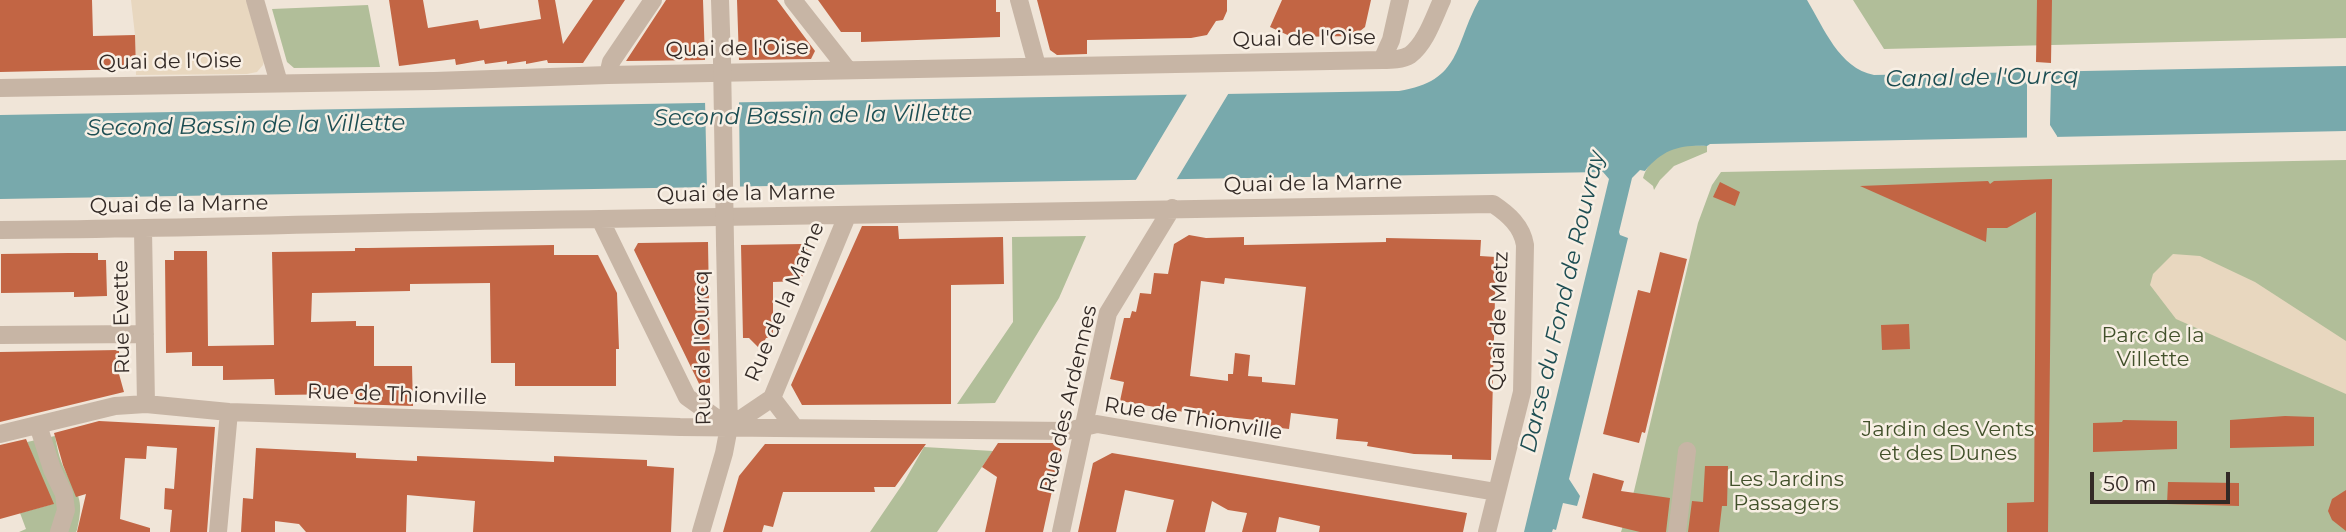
<!DOCTYPE html>
<html>
<head>
<meta charset="utf-8">
<style>
  body { margin:0 }
  #map { position:relative; width:2346px; height:532px; overflow:hidden; background:#f0e5d8; font-family:Montserrat,sans-serif }
  canvas { display:block }
  .scale { position:absolute; left:2090px; top:472px; width:140px; height:32px; box-sizing:border-box; border:4px solid #332a26; border-top:0; padding-left:9px; font-size:21px; line-height:24px; white-space:nowrap; color:#332a26; -webkit-text-stroke:5px #f8efe4; paint-order:stroke }
</style>
</head>
<body>
<div id="map">
<canvas width="2346" height="532"></canvas>
<div class="scale">50 m</div>
</div>
<script>
const ctx = document.querySelector('canvas').getContext('2d');
ctx.lineJoin = 'round';
function paint(path, color) { ctx.fillStyle = color; ctx.fill(path, 'evenodd'); }
function strokePath(path, color, width, dash) { ctx.strokeStyle = color; ctx.lineWidth = width; ctx.lineCap = dash ? 'butt' : 'round'; ctx.setLineDash(dash || []); ctx.stroke(path); }
function write(font, color, halo, rows, align = 'center') {
  ctx.font = font + ' Montserrat,sans-serif'; ctx.lineWidth = 5; ctx.setLineDash([]); ctx.textBaseline = 'middle'; ctx.strokeStyle = halo; ctx.fillStyle = color; for (const [text, x, y, turn = 0] of rows) {
    ctx.save(); ctx.translate(x, y); ctx.rotate((+turn || 0) * Math.PI / 180); ctx.textAlign = isNaN(turn) ? turn : align; if (halo) ctx.strokeText(text, 0, 0); ctx.fillText(text, 0, 0); ctx.restore();
  }
}
const green = new Path2D(`
  M1853,0H2346V38L1884,49Z
  M368,5L380,67L294,68L287,62L272,9Z
  M1688,145L1707,146V152L1674,166L1660,180L1654,190L1653,186L1643,178C1649,157 1669,148 1688,145Z
  M2346,160V532H1621L1634,491L1698,223L1712,185L1721,172Z
  M1086,236L1059,298L995,403L957,404L1013,322L1012,237Z
  M55,436C57,447 59,458 64,468C77,496 85,496 77,530L76,532H19L26,529L20,513L53,504L27,442Z
  M924,447L993,451L937,532H870L904,482Z`);
const plaza = new Path2D(`
  M131,0H246L264,61L263,65L257,72L247,74L136,75L135,35Z
  M2173,254L2200,256L2255,282L2346,341V394L2176,319L2150,285L2153,274Z`);
const water = new Path2D(`
  M1479,0H1807C1824,28 1839,68 1874,75L2346,66V131L1710,144L1707,146C1680,145 1663,149 1645,171L1640,170L1632,178L1619,232L1620,235L1628,238L1569,479L1580,496L1577,506L1563,503L1556,530L1553,529L1552,532H1524L1609,179L1603,172L0,199V115L1399,91C1462,81 1454,45 1479,0Z`);
const pier = new Path2D(`
  M2027,69H2058L2051,82L2050,125L2057,136L2058,141H2027Z
  M1189,91H1230L1175,182L1134,183Z
  M739,99L740,189L707,190L705,100Z`);
const building = new Path2D(`
  M0,0H92L93,36L135,35L136,69L0,72Z
  M389,0H423L428,28L478,20L480,29L541,19L538,0H555L563,44L593,0H625L583,63H548L547,60L526,64V61L507,64V61L485,64L484,60L456,65L455,59L399,66Z
  M666,0H703L705,60L626,61Z
  M737,0H777L815,51L811,59L739,60Z
  M818,0H996V12H1000V37L861,42V32H841Z
  M1037,0H1227V11L1223,20L1216,21L1207,35L1191,38L1087,40V54L1057,55L1050,50Z
  M1282,0H1371L1365,27L1354,36L1292,37L1270,27Z
  M2037,0H2052L2051,63L2036,62Z
  M2052,179L2048,532H2007V503L2034,502L2036,212L2007,228H1987L1986,242L1860,186L1988,181L1990,184L1994,181Z
  M1720,182L1740,192L1735,206L1713,197Z
  M862,226H898L899,239L1003,237L1004,284L951,285V404L802,405L791,385Z
  M1189,235L1206,238L1244,237V245L1386,242V238L1481,240L1480,256L1496,257L1491,460L1452,459V455L1414,454L1367,446L1368,442L1336,439L1338,419L1291,413L1289,429L1255,425L1256,420L1190,413L1120,401L1124,382L1110,379L1124,318H1130L1132,311L1136,312L1140,293L1151,294L1154,273L1168,274L1174,244ZM1225,278L1306,287L1295,385L1262,382V377L1248,376L1250,355L1235,353L1233,374H1228V381L1190,376L1201,281L1224,284Z
  M708,242L710,360V400L705,396L634,250L638,243Z
  M803,244L812,256L800,281L773,282V337L766,338L763,344L758,347L749,338H743L741,245Z
  M554,245V255H598L617,293L619,349H616V386H515V363H491L490,283L410,284V291L312,293L311,322L356,321V326H374V366H412L413,406L354,404L355,394L275,395L274,379L223,380V366H192V352L166,353L165,260H174V251H207L208,346L274,345L272,252L355,251V248H368Z
  M1660,252L1687,259L1645,433L1642,432L1639,443L1603,434L1638,290L1650,293Z
  M68,253H98V260H106L107,296L74,297V292L1,293V254Z
  M1909,324L1910,349L1882,350L1881,325Z
  M119,350V374L124,392L0,422V352Z
  M2285,416L2314,417V446L2230,448V420Z
  M2123,420L2177,421V449L2093,452V423L2122,422Z
  M99,421L215,427L207,532H170L172,510L164,509L165,488L174,489L177,448L147,446L146,459L125,458L120,519L150,528V532H77L86,494L76,497L63,465L54,433Z
  M26,439L54,504L0,519V445Z
  M998,443H1055L1061,450L1043,532H985L997,477L982,467Z
  M765,444H926L895,487H874L875,492H783L773,527L764,525L762,532H723L739,476Z
  M256,448L356,453V458L417,461V456L554,462V456L647,460V466L674,468L671,532H473L475,501L407,495L406,532H306L299,524L275,521V532H241L243,498L253,499Z
  M1112,453L1302,485L1467,513L1463,532H1319L1320,526L1279,517L1276,532H1242L1247,513L1228,510L1212,501L1205,532H1166L1174,500L1125,490L1116,532H1078L1093,463Z
  M1705,466H1728L1727,506H1722L1719,532H1688L1692,501L1703,502Z
  M1593,473L1624,481L1621,491L1670,498L1666,532H1640L1582,518Z
  M2168,482L2239,483V506L2167,504Z
  M2346,490V531L2332,520L2328,511L2332,499Z`);
const street = new Path2D(`
  M255,0L279,83
  M720,0L722,60
  M793,0L848,70
  M1019,0L1037,66
  M1382,60L1391,40L1400,0
  M608,75L611,62L653,0
  M0,88L434,81L608,75L1382,60C1391,60 1402,60 1410,55C1426,43 1434,17 1442,0
  M600,219L687,397L729,427
  M0,230C200,229 400,221 600,219C898,215 1195,208 1493,204C1508,214 1522,226 1525,245L1522,392L1487,532
  M143,230L146,404
  M0,335L145,334
  M772,398L795,428
  M38,425L52,469L64,494L66,510L59,532
  M729,427L772,398L847,216
  M0,434L115,406L146,404L229,412L680,427L1067,431L1097,424L1496,492
  M218,532L229,412
  M701,532L724,453L729,427L725,243
  M1061,532L1108,313L1172,208
  M1677,532L1687,451`);
const streetBridge = new Path2D(`
  M722,60L725,243`);
const streetNames = [
  ["Quai de l'Oise",1304,39,-1],
  ["Quai de l'Oise",737,49,-1],
  ["Quai de l'Oise",170,62,-1],
  ["Quai de la Marne",1313,184,-1],
  ["Quai de la Marne",746,194,-1],
  ["Quai de la Marne",179,205,-1],
  ["Rue de la Marne",785,302,-67],
  ["Rue Evette",122,317,-91],
  ["Quai de Metz",1499,321,-88],
  ["Rue de l'Ourcq",703,348,-91],
  ["Rue de Thionville",397,395,2],
  ["Rue des Ardennes",1069,399,-77],
  ["Rue de Thionville",1193,419,9]
];
const parkNames = [
  ["Parc de la",2153,336],
  ["Villette",2153,360],
  ["Jardin des Vents",1948,430],
  ["et des Dunes",1948,454],
  ["Les Jardins",1786,480],
  ["Passagers",1786,504]
];
const waterNames = [
  ["Canal de l'Ourcq",1982,78,-1],
  ["Second Bassin de la Villette",813,116,-1],
  ["Second Bassin de la Villette",246,126,-1],
  ["Darse du Fond de Rouvray",1563,302,-77]
];
paint(green, '#b1be99');
paint(plaza, '#e8d7bf');
paint(water, '#78a9ac');
paint(pier, '#f0e5d8');
paint(building, '#c26544');
strokePath(street, '#c7b5a5', 18);
strokePath(streetBridge, '#c7b5a5', 18);
write('21px', '#332a26', '#f8efe4', streetNames);
write('21px', '#42512b', '#f8efe4', parkNames);
write('italic 23px', '#1d4e53', '#f8efe4', waterNames);
</script>
</body>
</html>
